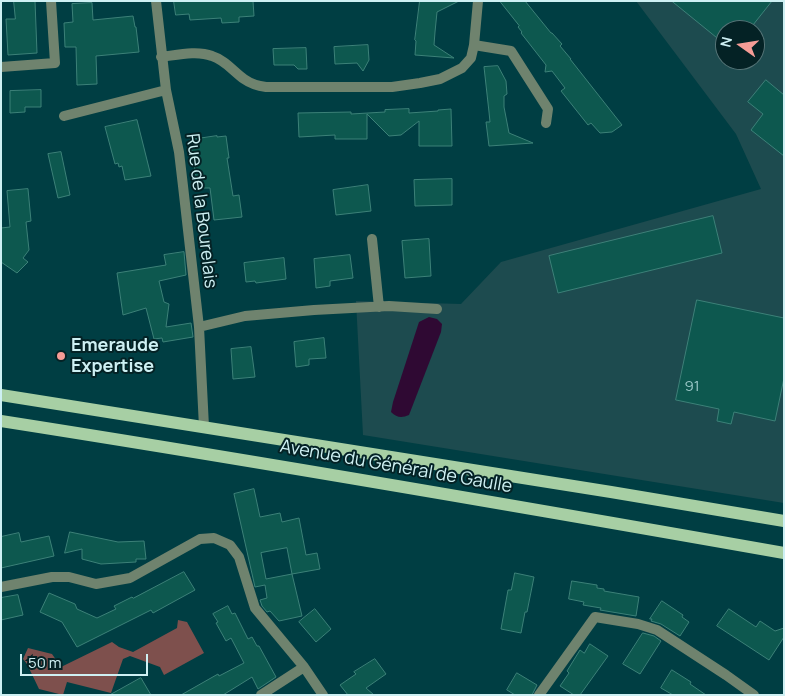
<!DOCTYPE html>
<html>
<head>
<meta charset="utf-8">
<style>
  body { margin:0 }
  #map { position:relative; width:785px; height:696px; overflow:hidden; background:#003e43; font-family:Manrope,sans-serif }
  canvas { display:block }
  .frame { position:absolute; inset:0; border:2px solid #cef0f3; pointer-events:none }
  .north { position:absolute; left:715px; top:20px; width:50px; height:50px; box-sizing:border-box; background:#042225; border:1px solid #557477; border-radius:50%; rotate:283deg; font-size:14px; font-weight:700; line-height:20px; text-align:center; color:#cef0f3 }
  .north::after { content:''; display:block; margin:auto; width:18px; height:22px; background:#f59c96; clip-path:polygon(50% 0,100% 100%,50% 72%,0 100%) }
  .scale { position:absolute; left:20px; top:654px; width:128px; height:22px; box-sizing:border-box; border:2px solid #cef0f3; border-top:0; padding-left:6px; font-size:15px; line-height:18px; white-space:nowrap; color:#cef0f3; -webkit-text-stroke:4px #042225; paint-order:stroke }
</style>
</head>
<body>
<div id="map">
<canvas width="785" height="696"></canvas>
<div class="frame"></div>
<div class="north">N</div>
<div class="scale">50 m</div>
</div>
<script>
const ctx = document.querySelector('canvas').getContext('2d');
ctx.lineJoin = 'round';
function paint(path, color) { ctx.fillStyle = color; ctx.fill(path, 'evenodd'); }
function strokePath(path, color, width, dash) { ctx.strokeStyle = color; ctx.lineWidth = width; ctx.lineCap = dash ? 'butt' : 'round'; ctx.setLineDash(dash || []); ctx.stroke(path); }
function write(font, color, halo, rows, align = 'center') {
  ctx.font = font + ' Manrope,sans-serif'; ctx.lineWidth = 4; ctx.setLineDash([]); ctx.textBaseline = 'middle'; ctx.strokeStyle = halo; ctx.fillStyle = color; for (const [text, x, y, turn = 0] of rows) {
    ctx.save(); ctx.translate(x, y); ctx.rotate((+turn || 0) * Math.PI / 180); ctx.textAlign = isNaN(turn) ? turn : align; if (halo) ctx.strokeText(text, 0, 0); ctx.fillText(text, 0, 0); ctx.restore();
  }
}
const built = new Path2D(`
  M636,1H784V503L363,435L356,301L461,304L501,262L761,189L736,134ZM725,30H755V60H725Z`);
const green = new Path2D(`
  M178,620L187,622L204,653L164,675L160,667L130,656L123,659L111,693L67,682L63,695L39,689L27,664L23,659L28,648L52,654L61,667L112,642L119,647L133,652L177,628Z`);
const water = new Path2D(`
  M429,317L437,319L442,324L441,332L409,415C402,418 397,418 391,412L393,402L419,322Z`);
const building = new Path2D(`
  M14,1H35L37,53L8,55L6,19H15Z
  M174,1H253L254,16L239,17V22L222,23L221,18L190,20L189,14L176,15Z
  M420,1H459L437,12L435,32L434,45L454,58L415,55L416,41L415,40Z
  M500,1H525L551,33H552L562,44L560,46L571,59H570L622,125L612,132L600,133L591,123L588,125L561,91L565,88L552,71L545,72L546,65L521,33L522,32L518,27L519,26Z
  M672,1H772L749,30H725V44Z
  M92,3L93,20L133,16L135,27H136L139,52L96,56L97,84L77,85L76,47H65L64,23L73,22L72,4Z
  M368,45L369,60L363,71L357,63L335,64L334,47Z
  M306,48L307,69H298L294,65H274L273,49Z
  M498,66L506,81L507,94L504,96V107L509,133L533,143L489,146L486,122H490L489,112L484,67Z
  M766,80L784,95V156L751,130L763,114L748,102Z
  M41,90V107H25V112L10,113V91Z
  M409,109V113L438,111V110L451,109L452,146H419V121L401,135L389,136L367,114V139H335V135L299,137L298,113L351,112V114L385,112V110Z
  M137,120L151,176L125,180L122,166L119,167L118,163L115,164L105,127Z
  M217,136V137L226,136L229,158H227L233,196L239,195L242,217L214,220L210,188H198L190,140Z
  M61,152L70,195L58,198L48,154Z
  M452,179V205L415,206L414,180Z
  M368,185L371,211L336,215L333,190Z
  M28,189L31,221L26,222L29,250L23,258L28,262L17,273L1,262V228L10,227L7,191Z
  M713,216L722,253L558,293L549,256Z
  M429,239L431,276L405,278L402,241Z
  M184,252L186,275L159,281L164,302L169,304L166,327L191,323L193,337L163,342L162,338L154,339L146,308L123,315L117,273L166,265L164,255Z
  M350,255L353,278L330,281V286L316,288L314,259Z
  M284,258L286,279L256,283L255,281L246,282L244,263Z
  M697,300L784,318V378L775,421L734,412L731,424L717,421L719,409L676,400Z
  M324,338L326,358L309,359V365L296,367L294,342Z
  M251,347L255,377L233,379L231,349Z
  M254,489L260,517L280,513L282,522L299,518L306,555L317,553L320,569L292,574L302,616L279,621L270,611L267,612L262,606L260,600L267,598L265,585L255,587L234,494ZM287,548L292,574L266,579L261,553Z
  M70,532L118,542L144,541L146,559H136V562L101,564L82,559V549L65,553Z
  M19,533L21,542L49,536L54,556L1,568V537Z
  M184,572L195,590L153,613L151,610L77,647L62,622L40,612L49,593L75,604L77,609L97,618L116,609L114,606L132,597L133,598Z
  M515,573L534,577L527,612H525L521,633L501,629L508,590H511Z
  M572,581L597,585V588L604,589V591L639,597L636,616L600,610L601,608L583,605L584,602L569,599Z
  M18,595L23,615L1,620V598Z
  M662,601L683,615L682,617L689,622L680,636L661,624L651,621L652,619H650Z
  M228,606L232,614L235,613L248,639L252,637L257,646H259L276,677L258,689L252,677L223,695H181L218,674L219,676L244,663L231,638L226,641L216,623L218,622L213,614Z
  M315,609L331,629L316,642L299,622Z
  M729,609L756,627L760,621L775,631L784,628V637L769,660L717,626Z
  M643,633L654,636L661,641L640,674L623,664Z
  M590,644L608,656L580,695H574L560,686L569,673L567,671L580,650L584,653Z
  M375,659L386,674L366,688L374,695H348L340,685L356,674L354,672Z
  M672,670L691,682L690,684L706,695H673L661,688Z
  M517,673L537,685L532,695H515L507,690Z
  M141,678L151,695H110Z`);
const minor = new Path2D(`
  M156,1L166,90L179,152L183,186L199,327L204,427
  M474,45L511,51L548,109L546,123
  M161,57C177,55 197,50 212,56C225,60 233,71 244,79C251,84 258,86 266,87H392L420,83L440,79L462,68L471,58L474,45L478,1
  M1,67L55,63L51,1
  M64,116L166,90
  M372,239L379,307
  M199,327L245,316L314,310L389,306L437,309
  M1,587L52,577H69L96,584L130,578L200,539L214,538L230,545L239,557L255,608L304,667L323,695
  M261,695L304,667
  M539,695L595,617L638,624L657,630L726,675L754,695`);
const primary = new Path2D(`
  M1,395L611,492L784,521
  M1,421C263,462 523,507 784,553`);
const markers = [
  [61,356,5,"#f59c96"]
];
const numberNames = [
  ["91",692,387]
];
const streetNames = [
  ["Rue de la Bourelais",201,211,83],
  ["Avenue du Général de Gaulle",396,467,10]
];
const poiNames = [
  ["Emeraude",71,346],
  ["Expertise",71,367]
];
paint(built, '#1d4b4f');
paint(green, '#7e504d');
paint(water, '#2f0933');
paint(building, '#0d584f');
strokePath(building, '#3c8178', 1);
strokePath(minor, '#6f836e', 10);
strokePath(primary, '#a7cfa4', 12);
for (const [x, y, r, color] of markers) { const dot = new Path2D(); dot.arc(x, y, r, 0, 2 * Math.PI); ctx.fillStyle = color; ctx.fill(dot); strokePath(dot, '#042225', 2); }
write('15px', '#9ecaca', null, numberNames);
write('18px', '#cef0f3', '#042225', streetNames);
write('bold 18px', '#cef0f3', '#042225', poiNames, 'left');
</script>
</body>
</html>
